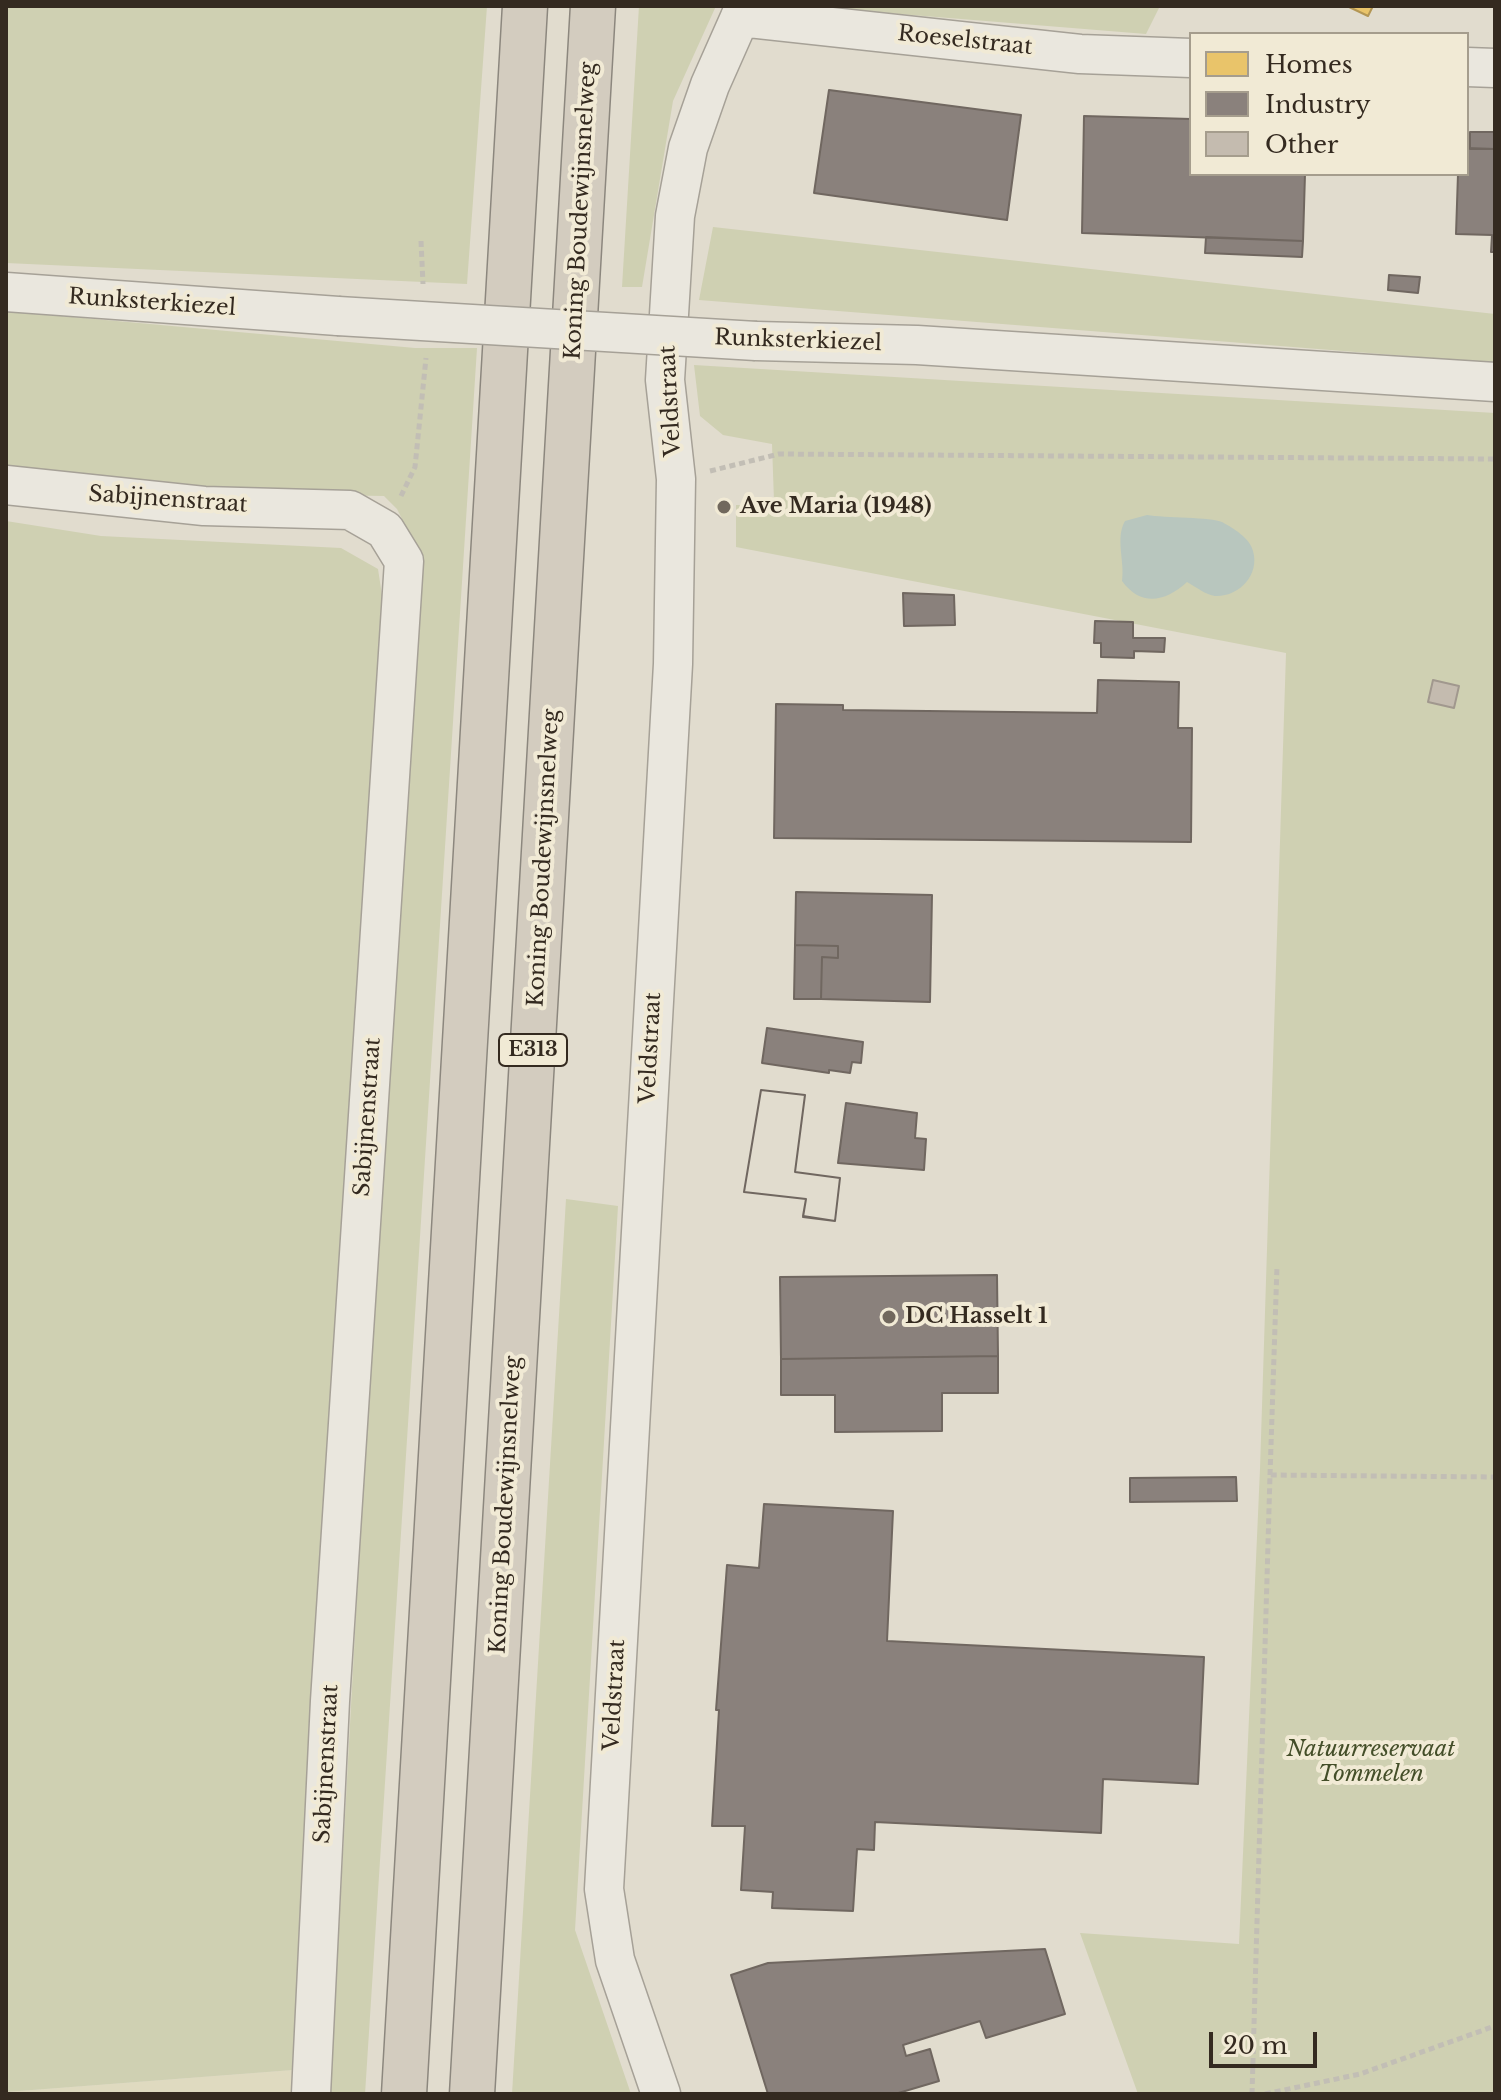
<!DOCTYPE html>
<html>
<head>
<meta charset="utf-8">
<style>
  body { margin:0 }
  #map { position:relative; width:1501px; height:2100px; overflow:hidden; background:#e1dcce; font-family:"Libre Baskerville",serif }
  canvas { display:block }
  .frame { position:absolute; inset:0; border:8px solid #342a20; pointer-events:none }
  .legend { position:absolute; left:1189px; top:32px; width:280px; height:144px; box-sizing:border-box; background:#f1ead5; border:2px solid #a59d8d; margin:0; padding:10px 14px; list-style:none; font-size:24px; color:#342a20 }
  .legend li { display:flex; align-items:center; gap:16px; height:40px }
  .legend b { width:40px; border:2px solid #a59d8d }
  .scale { position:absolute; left:1209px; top:2032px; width:108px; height:36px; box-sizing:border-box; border:4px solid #342a20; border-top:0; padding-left:10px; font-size:24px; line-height:28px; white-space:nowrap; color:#342a20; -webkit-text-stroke:6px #f1ead5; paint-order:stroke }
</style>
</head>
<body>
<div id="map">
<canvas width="1501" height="2100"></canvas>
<div class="frame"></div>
<ul class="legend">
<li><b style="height:22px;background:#e9c46a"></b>Homes</li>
<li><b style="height:22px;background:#8a817c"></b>Industry</li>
<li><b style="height:22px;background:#c4bbaf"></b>Other</li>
</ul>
<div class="scale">20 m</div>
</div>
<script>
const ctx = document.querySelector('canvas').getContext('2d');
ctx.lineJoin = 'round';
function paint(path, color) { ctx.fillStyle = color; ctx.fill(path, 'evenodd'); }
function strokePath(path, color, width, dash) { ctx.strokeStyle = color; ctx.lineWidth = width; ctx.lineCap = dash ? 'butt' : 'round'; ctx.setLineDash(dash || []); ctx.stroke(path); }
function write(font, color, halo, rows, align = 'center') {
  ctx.font = font + ' "Libre Baskerville",serif'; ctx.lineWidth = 8; ctx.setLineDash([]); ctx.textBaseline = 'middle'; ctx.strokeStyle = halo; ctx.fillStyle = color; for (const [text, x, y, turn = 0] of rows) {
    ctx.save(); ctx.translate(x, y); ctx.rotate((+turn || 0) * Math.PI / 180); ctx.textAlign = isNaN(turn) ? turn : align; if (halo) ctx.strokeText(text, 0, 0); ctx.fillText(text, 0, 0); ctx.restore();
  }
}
const farmland = new Path2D(`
  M293,2070L292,2094H6V2092Z`);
const green = new Path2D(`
  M6,6H487L467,284L6,263Z
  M639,6H716L673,101L642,287H622Z
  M801,6H1160L1146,34Z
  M713,227L1495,314V363L699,300Z
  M6,311L415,348H477L365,2094H330L414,543L397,509L384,496L268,494L6,472Z
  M694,365L1495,413V2094H1138L1080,1933L1239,1944L1260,1469L1286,653L736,547V505H771L774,501L772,444L723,435L700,416Z
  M6,521L101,536L341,548L378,569L385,615L293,2070L6,2092Z
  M566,1199L618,1206L575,1930L631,2094H512Z`);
const water = new Path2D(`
  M1147,515C1164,518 1212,517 1222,522C1233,528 1250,538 1253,551C1260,575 1239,597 1215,596C1206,595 1196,587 1187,582C1166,601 1142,608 1122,581C1125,561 1115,538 1125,521Z`);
const homes = new Path2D(`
  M1347,6H1373L1368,16Z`);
const industry = new Path2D(`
  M829,90L1021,115L1007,220L814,193Z
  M1084,116L1191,119V174H1305L1303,241L1082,233Z
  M1470,132H1495V149H1470Z
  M1467,148L1495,149V252H1491L1492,235L1456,234L1458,174H1467Z
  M1206,237L1303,241L1302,257L1205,253Z
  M1389,275L1420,277L1418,293L1388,290Z
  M903,593L954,595L955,625L904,626Z
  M1095,621L1133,622V638H1165L1164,652L1134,651V658L1101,657V643H1094Z
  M1098,680L1179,682L1178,728H1192L1191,842L774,838L776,704L843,705V710L1097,713Z
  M796,892L932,895L930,1002L821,999L822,957L838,958V946L795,945Z
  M795,945L838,946V958L822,957L821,999H794Z
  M767,1028L863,1042L861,1063L852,1062L850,1073L829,1070V1073L762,1063Z
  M761,1090L805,1095L795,1172L840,1178L835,1221L803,1217L806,1199L744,1192Z
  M761,1090L805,1095L795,1172L840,1178L835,1221L803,1216L806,1199L744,1192Z
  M846,1103L917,1113L915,1138L926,1139L924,1170L838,1163Z
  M997,1275L998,1356L781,1359L780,1277Z
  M998,1356V1393H942V1431L835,1432V1395H781V1359Z
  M1236,1477L1237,1501L1130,1502V1478Z
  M764,1504L893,1511L887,1641L1204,1657L1198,1784L1103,1779L1101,1833L875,1822L874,1850L857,1849L853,1911L772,1908L773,1892L741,1890L745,1826H712L719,1710H716L727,1565L759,1568Z
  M1045,1949L1065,2014L986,2038L980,2021L903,2045L906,2056L930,2049L939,2081L895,2094H768L731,1975L768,1963Z`);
const building = new Path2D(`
  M1433,680L1459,686L1454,708L1428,702Z`);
const path = new Path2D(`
  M421,241L423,284
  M710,471L779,454L1495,459
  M401,496L415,467L426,358
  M1270,1475L1277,1266
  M1252,2094L1270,1475L1495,1477
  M1265,2094L1360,2074L1495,2026`);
const street = new Path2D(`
  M740,17L1080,54L1191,58
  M1467,67L1495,68
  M6,292L338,316
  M756,341L917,345L1495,382
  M6,485L204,506L350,510L385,530L404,561L330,1701L311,2094
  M661,2094L615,1960L604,1889L673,664L676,479L665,380L675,216L688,148L710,85L745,6`);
const highway = new Path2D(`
  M404,2094L525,6
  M472,2094L593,6`);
const streetBridge = new Path2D(`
  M338,316L756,341`);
const markers = [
  [724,507,8,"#71685d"],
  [889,1317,8,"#71685d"]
];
const shields = [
  [533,1050,68]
];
const shieldNames = [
  ["E313",533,1050]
];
const streetNames = [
  ["Roeselstraat",965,41,6],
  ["Koning Boudewijnsnelweg",581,211,-87],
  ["Runksterkiezel",152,303,4],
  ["Runksterkiezel",798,341,2],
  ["Veldstraat",671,401,-93],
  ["Sabijnenstraat",168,500,4],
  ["Koning Boudewijnsnelweg",544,858,-87],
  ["Veldstraat",651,1048,-87],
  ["Sabijnenstraat",368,1117,-86],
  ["Koning Boudewijnsnelweg",506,1505,-87],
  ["Veldstraat",615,1695,-87],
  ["Sabijnenstraat",327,1764,-87]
];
const poiNames = [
  ["Ave Maria (1948)",740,507],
  ["DC Hasselt 1",905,1317]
];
const parkNames = [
  ["Natuurreservaat",1371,1750],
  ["Tommelen",1371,1775]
];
paint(farmland, '#dfdac0');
paint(green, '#cfd0b2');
paint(water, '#b8c6be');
paint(homes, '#e9c46a');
strokePath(homes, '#b39654', 2);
paint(industry, '#8a817c');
strokePath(industry, '#706760', 2);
paint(building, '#c4bbaf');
strokePath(building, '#a1988e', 2);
strokePath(street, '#a6a197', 41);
strokePath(highway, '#8c877e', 47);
strokePath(path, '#c2beb5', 5, [6, 4]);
strokePath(street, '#eae7de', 38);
strokePath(highway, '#d3ccbf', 44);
strokePath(streetBridge, '#a6a197', 41, []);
strokePath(streetBridge, '#eae7de', 38);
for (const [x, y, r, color] of markers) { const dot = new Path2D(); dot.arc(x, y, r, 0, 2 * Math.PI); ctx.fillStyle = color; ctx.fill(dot); strokePath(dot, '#f1ead5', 3); }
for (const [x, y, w] of shields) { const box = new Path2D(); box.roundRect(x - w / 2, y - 16, w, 32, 6); ctx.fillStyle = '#f1ead5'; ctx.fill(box); strokePath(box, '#342a20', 2); }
write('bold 20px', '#342a20', null, shieldNames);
write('22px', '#342a20', '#f1ead5', streetNames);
write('bold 22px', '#342a20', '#f1ead5', poiNames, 'left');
write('italic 22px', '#444e29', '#f1ead5', parkNames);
</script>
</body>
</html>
